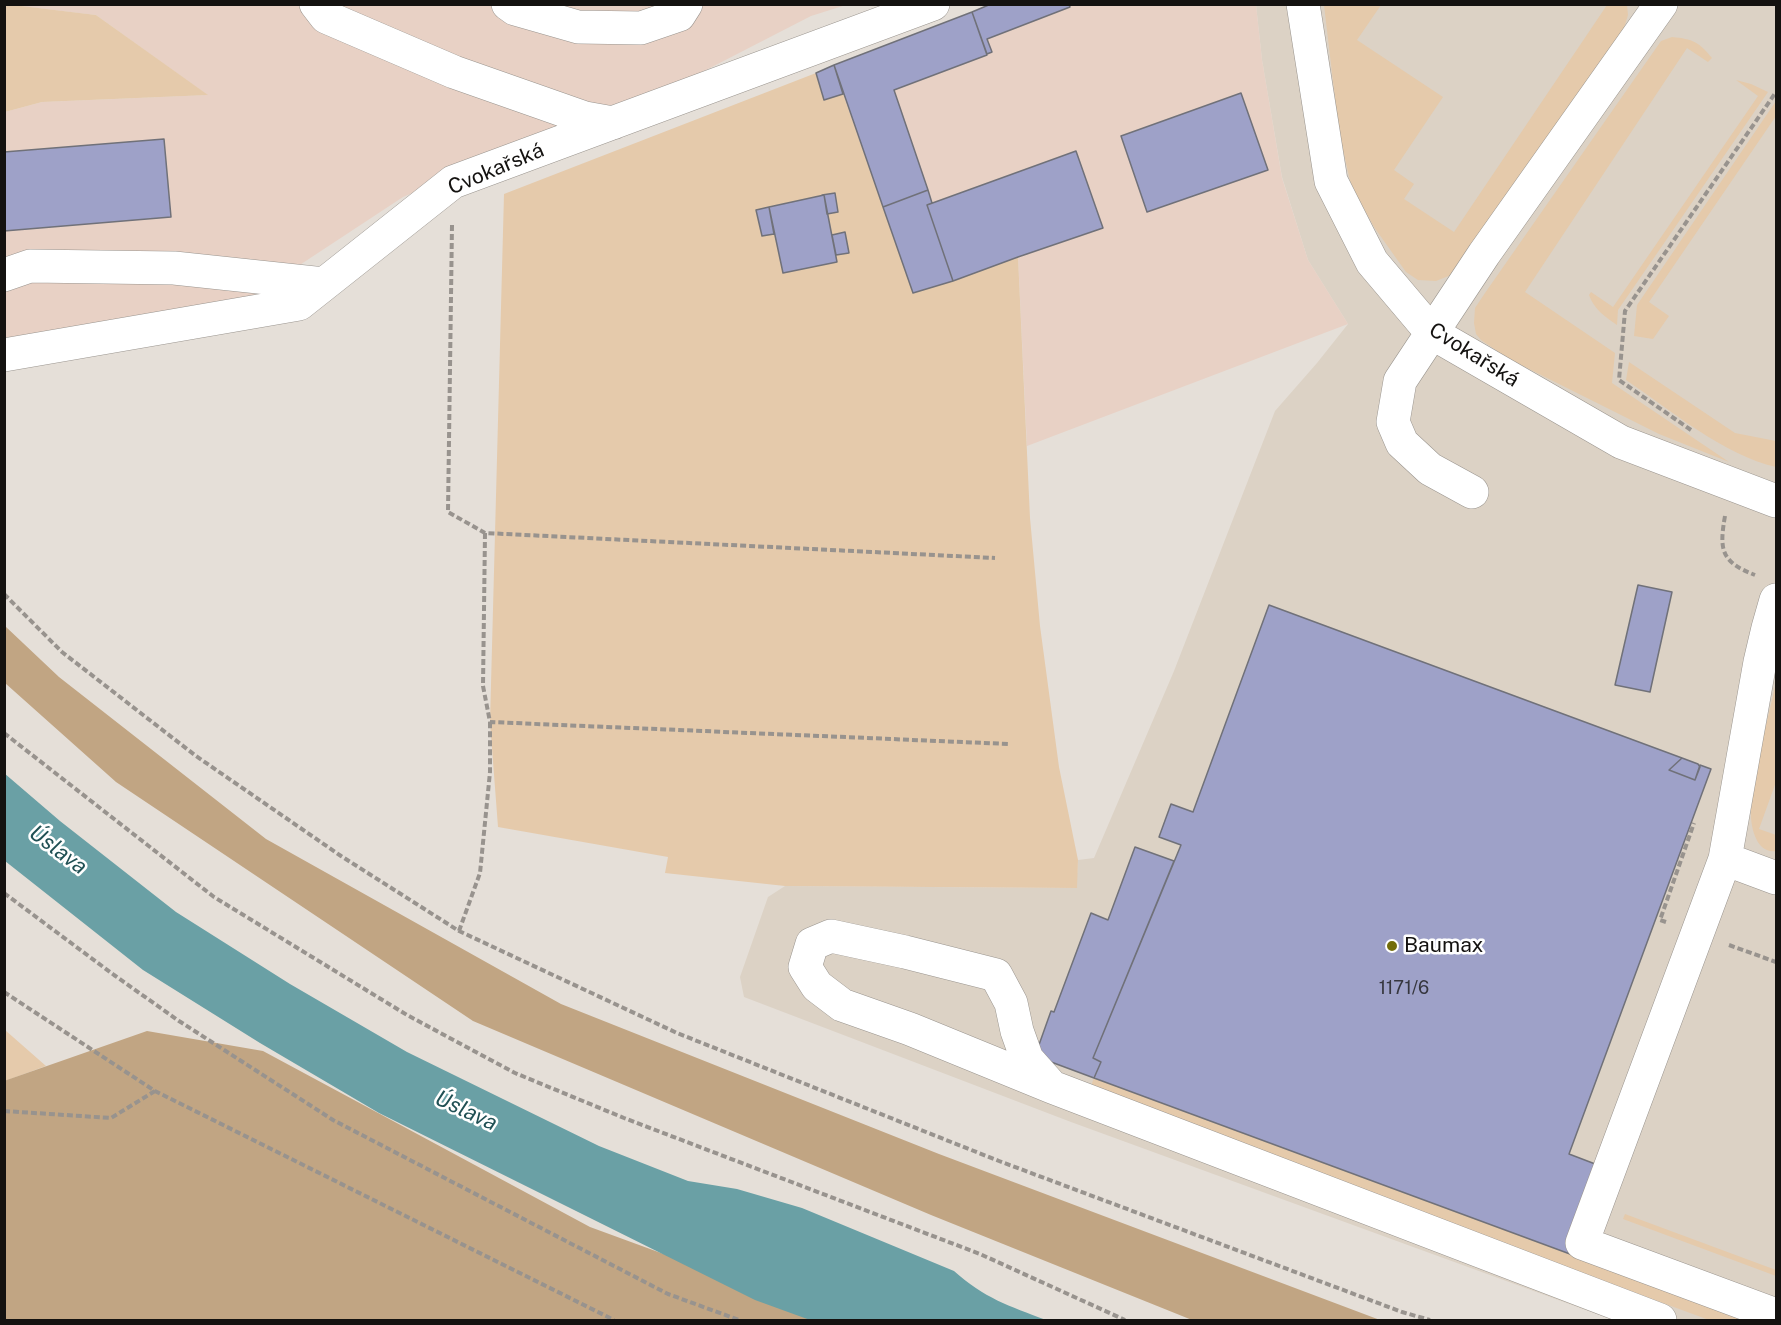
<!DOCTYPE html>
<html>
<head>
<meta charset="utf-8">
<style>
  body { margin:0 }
  #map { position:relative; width:1781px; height:1325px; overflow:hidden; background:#e5dfd8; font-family:"Public Sans",sans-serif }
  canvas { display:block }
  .frame { position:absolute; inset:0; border:6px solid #141210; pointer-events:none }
</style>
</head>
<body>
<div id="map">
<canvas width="1781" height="1325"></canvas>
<div class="frame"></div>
</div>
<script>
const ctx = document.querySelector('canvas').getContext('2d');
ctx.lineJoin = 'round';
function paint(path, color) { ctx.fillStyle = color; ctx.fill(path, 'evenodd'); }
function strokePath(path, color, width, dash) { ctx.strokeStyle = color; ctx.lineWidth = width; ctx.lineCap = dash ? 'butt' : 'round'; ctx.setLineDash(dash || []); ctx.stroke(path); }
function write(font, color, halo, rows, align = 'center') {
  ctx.font = font + ' "Public Sans",sans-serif'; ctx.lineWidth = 5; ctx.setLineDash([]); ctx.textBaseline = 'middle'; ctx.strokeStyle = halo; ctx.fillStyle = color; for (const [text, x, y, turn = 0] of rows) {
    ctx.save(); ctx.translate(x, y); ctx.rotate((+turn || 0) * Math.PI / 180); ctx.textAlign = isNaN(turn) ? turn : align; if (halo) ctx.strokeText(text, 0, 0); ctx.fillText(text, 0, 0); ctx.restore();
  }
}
const built = new Path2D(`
  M1256,5H1776V1320H1613L1071,1122L744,997L740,977L768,897L785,886L1076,888L1078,860L1094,858L1174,671L1275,411L1317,363L1348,324L1308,260L1282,177L1262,60Z`);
const industrial = new Path2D(`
  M10,5H846L811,16L673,87L559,131L403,197L245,301L5,339V112L42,102L207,95L96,15Z
  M991,5H1256L1262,60L1282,178L1308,260L1348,324L1027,446L1018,257L953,281L913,293L824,100L816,73Z`);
const green = new Path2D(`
  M5,4L96,15L208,95L42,102L5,112Z
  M1324,5H1381L1357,40L1443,97L1394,170L1414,184L1404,199L1454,232L1607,5H1627L1628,15L1623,31L1451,275L1436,281L1418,280L1406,272L1374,227L1351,185L1339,132Z
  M1672,37C1693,39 1699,42 1712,58L1708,62L1687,48L1525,292L1615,353L1612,383L1729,462L1659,434L1509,359L1481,340L1476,334L1474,323L1475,308L1485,293L1661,41Z
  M816,73L824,100L843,94L913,293L953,281L1018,257L1030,518L1040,626L1059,767L1078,860L1077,888L785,886L665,873L668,857L498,827L490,722L504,194Z
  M1736,80L1751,84L1768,92L1618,310L1617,325C1604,316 1594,309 1589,295L1591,292L1613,307L1758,96Z
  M1776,101V116L1649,302L1669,316L1653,339L1634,336L1637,305Z
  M1629,362L1735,433L1776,441V467C1725,456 1669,409 1626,380Z
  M1776,682V782L1759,829L1776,835V851C1756,854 1750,826 1751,810C1754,767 1767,724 1776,682Z
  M5,1030L46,1066L5,1081Z
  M1094,1078L1754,1320H1709L1089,1091Z
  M1625,1214L1776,1270V1276L1623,1219Z`);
const forest = new Path2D(`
  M5,626L59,677L266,839L561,1004L939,1154L1380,1320H1192L931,1215L473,1021L116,782L5,683Z
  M147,1031L263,1051L590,1227L844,1320H5L4,1081Z`);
const water = new Path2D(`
  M4,773L60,821L176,912L290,984L407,1052L599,1146L688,1181L737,1189L802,1208L954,1271C984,1298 1009,1306 1046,1320H810L755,1300L379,1113L260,1043L143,970L5,861Z`);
const building = new Path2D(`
  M991,4H1069L1070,7L987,39L992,52L987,54L972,12Z
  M972,12L987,55L894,90L928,190L883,207L834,65Z
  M834,65L843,94L824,100L816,73Z
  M1241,93L1268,170L1147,212L1121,136Z
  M164,139L171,217L4,231V152Z
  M1076,151L1103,228L1018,257L953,281L927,205Z
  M928,190L932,203L927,205L953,281L913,293L883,207Z
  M835,193L838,212L827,214L824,195H822Z
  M824,195L837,262L783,273L769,207Z
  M769,207L774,234L762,236L756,210Z
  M845,232L849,253L836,255L832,235Z
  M1638,585L1672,592L1650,692L1615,685Z
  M1269,605L1682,758L1669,770L1695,780L1700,765L1711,769L1569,1154L1603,1167L1570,1254L1094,1078L1101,1062L1093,1058L1181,845L1159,837L1171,804L1193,812Z
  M1682,758L1698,764L1700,767L1695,780L1669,770Z
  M1135,847L1174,861L1093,1058L1101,1062L1094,1078L1035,1056L1051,1011L1054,1012L1091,913L1108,920Z`);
const path = new Path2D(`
  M452,225L448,512L485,533L995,558
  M1691,430L1619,380L1625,311L1776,92
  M1725,516C1719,550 1721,562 1755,575
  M485,533L483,686L490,722L1009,744
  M4,594L62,652L196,756L341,856L459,931L677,1033L999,1161L1402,1312L1430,1320
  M4,733L214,897L407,1015L515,1073L624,1118L980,1254L1125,1320
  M4,893L114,975L179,1021L333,1120L668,1294L739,1320
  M1666,922L1660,920L1694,823
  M459,931L480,873L490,772V722
  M1729,945L1776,962
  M4,992L155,1091L614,1320
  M4,1111L111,1118L155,1091`);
const minor = new Path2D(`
  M316,4L326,17L454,72L585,118L613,123
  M508,4L515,9L578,27L641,28L679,15L686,4
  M1303,4L1331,181L1372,262L1432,333L1621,442L1776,501
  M4,275L30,266L174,268L324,284
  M4,355L299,304L453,182L933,4
  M1472,492L1430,469L1402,443L1393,422L1400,381L1484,254L1661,4
  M1776,600L1768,628L1760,662L1725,859L1582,1243L1776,1315
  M1725,859L1776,878
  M1052,1087L1027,1059L1017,1031L1011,1003L996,975L905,952L831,936L812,944L805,967L817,986L842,1005L910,1029L1052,1087L1660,1320`);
const markers = [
  [1392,946,6,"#736d0a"]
];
const numberNames = [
  ["1171/6",1404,988]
];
const streetNames = [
  ["Cvokařská",496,169,-23],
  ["Cvokařská",1474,355,32]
];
const poiNames = [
  ["Baumax",1404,946]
];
const waterNames = [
  ["Úslava",58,850,37],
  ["Úslava",466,1111,25]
];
paint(built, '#dcd2c5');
paint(industrial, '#e8d1c5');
paint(green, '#e5caab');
paint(forest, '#c1a583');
paint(water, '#6aa0a5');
paint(building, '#9ea1c8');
strokePath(building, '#707179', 1.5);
strokePath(minor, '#9a958f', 34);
strokePath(path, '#98938e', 4, [6, 3]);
strokePath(minor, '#fff', 33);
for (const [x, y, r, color] of markers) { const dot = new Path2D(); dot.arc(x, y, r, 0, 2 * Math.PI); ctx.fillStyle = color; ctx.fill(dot); strokePath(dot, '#fff', 2); }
write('18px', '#36363e', null, numberNames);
write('21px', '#141210', '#fff', streetNames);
write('21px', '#141210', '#fff', poiNames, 'left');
write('italic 22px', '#205054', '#fff', waterNames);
</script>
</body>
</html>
